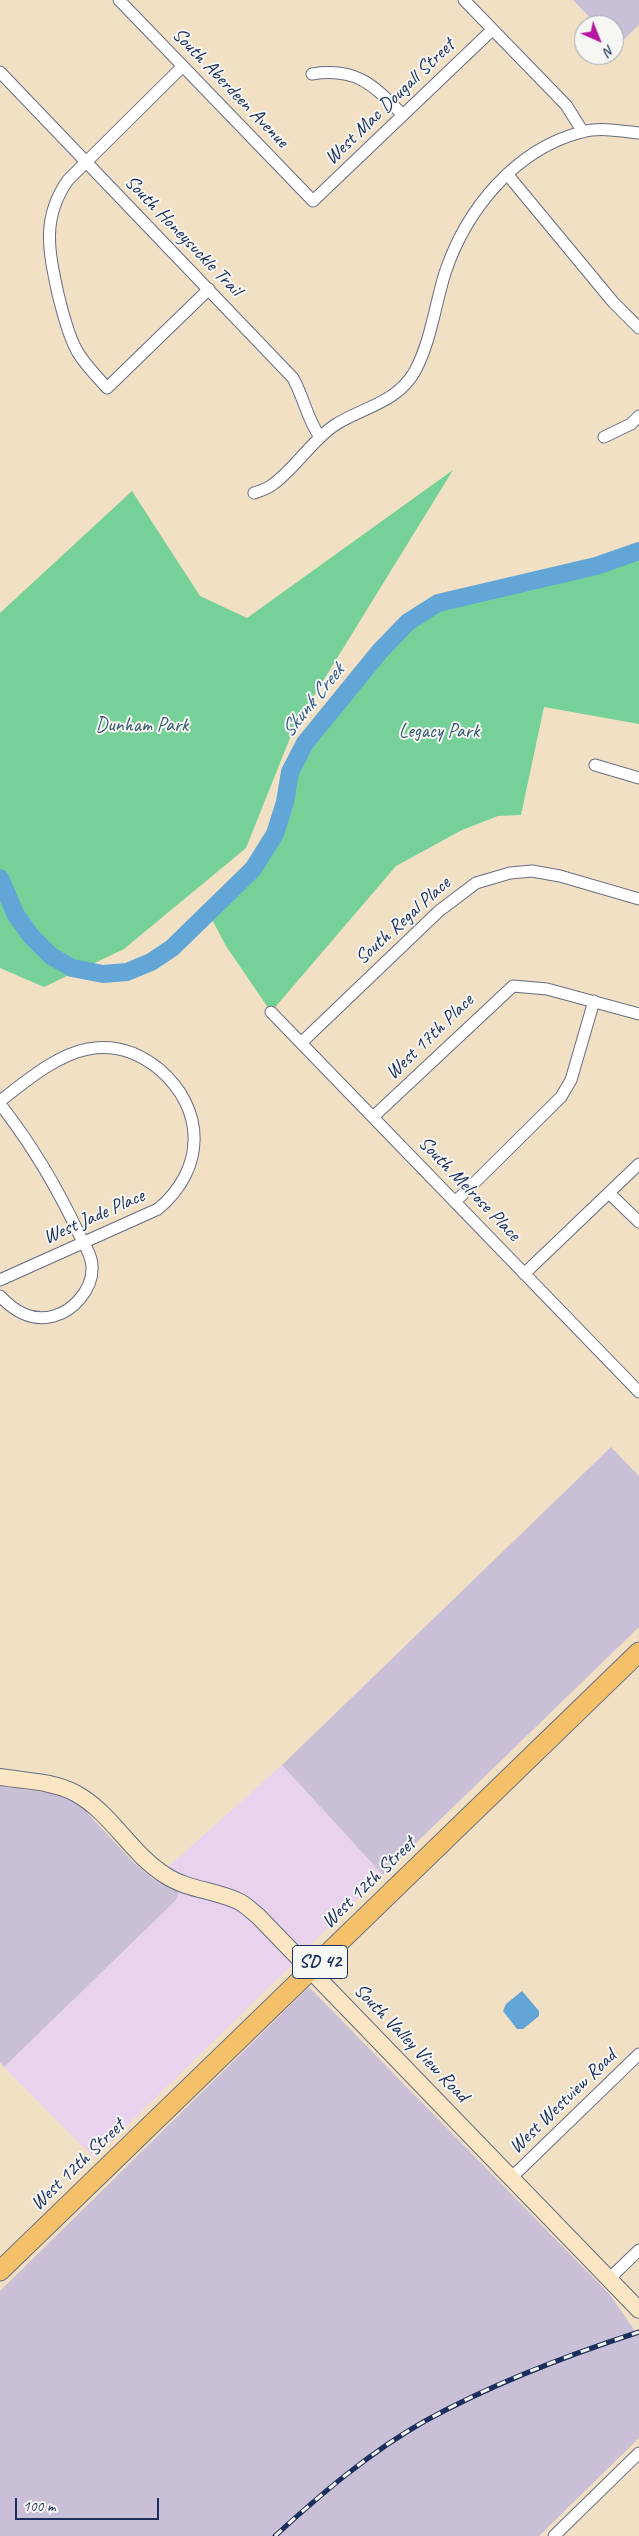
<!DOCTYPE html>
<html>
<head>
<meta charset="utf-8">
<style>
  body { margin:0 }
  #map { position:relative; width:639px; height:2536px; overflow:hidden; background:#f2e0c5; font-family:Caveat,sans-serif }
  canvas { display:block }
  .north { position:absolute; left:574px; top:15px; width:50px; height:50px; box-sizing:border-box; background:#f6f6f2; border:1px solid #9ea6b7; border-radius:50%; rotate:136deg; font-size:14px; font-weight:700; line-height:20px; text-align:center; color:#1b2f5e }
  .north::after { content:''; display:block; margin:auto; width:18px; height:22px; background:#b5179e; clip-path:polygon(50% 0,100% 100%,50% 72%,0 100%) }
  .scale { position:absolute; left:15px; top:2498px; width:144px; height:22px; box-sizing:border-box; border:2px solid #1b2f5e; border-top:0; padding-left:6px; font-size:15px; line-height:18px; white-space:nowrap; color:#1b2f5e; -webkit-text-stroke:4px #f6f6f2; paint-order:stroke }
</style>
</head>
<body>
<div id="map">
<canvas width="639" height="2536"></canvas>
<div class="north">N</div>
<div class="scale">100 m</div>
</div>
<script>
const ctx = document.querySelector('canvas').getContext('2d');
ctx.lineJoin = 'round';
function paint(path, color) { ctx.fillStyle = color; ctx.fill(path, 'evenodd'); }
function strokePath(path, color, width, dash) { ctx.strokeStyle = color; ctx.lineWidth = width; ctx.lineCap = dash ? 'butt' : 'round'; ctx.setLineDash(dash || []); ctx.stroke(path); }
function write(font, color, halo, rows, align = 'center') {
  ctx.font = font + ' Caveat,sans-serif'; ctx.lineWidth = 4; ctx.setLineDash([]); ctx.textBaseline = 'middle'; ctx.strokeStyle = halo; ctx.fillStyle = color; for (const [text, x, y, turn = 0] of rows) {
    ctx.save(); ctx.translate(x, y); ctx.rotate((+turn || 0) * Math.PI / 180); ctx.textAlign = isNaN(turn) ? turn : align; if (halo) ctx.strokeText(text, 0, 0); ctx.fillText(text, 0, 0); ctx.restore();
  }
}
const built = new Path2D(`
  M282,1765L383,1875L303,1952L249,1899L227,1888L191,1879L167,1868Z
  M181,1888L246,1912L295,1962L94,2158L4,2067L175,1901Z`);
const industrial = new Path2D(`
  M573,0H639V25L617,46L614,43V25H597Z
  M611,1447L639,1476V1627L383,1875L282,1765Z
  M0,1786L63,1795L79,1804L133,1862L153,1879L181,1888L175,1901L4,2067L0,2062Z
  M309,1987L611,2296L639,2337V2438L539,2536H0V2291Z`);
const green = new Path2D(`
  M453,470L294,728L246,848L124,949L44,987L0,968V613L132,491L200,596L247,618Z
  M639,551V724L544,707L521,815L498,816L462,830L396,866L271,1012L226,946L209,914L253,869L275,834L285,802L290,772L305,743L380,651L408,622L438,603L596,566Z`);
const water = new Path2D(`
  M522,1991L539,2011V2016L523,2029H517L503,2011L506,2004Z`);
const river = new Path2D(`
  M0,878L16,915L31,936L51,956L72,968L103,974L127,972L151,962L172,948L253,869L275,834L285,802L290,772L305,743L380,651L408,622L438,603L596,566L639,551`);
const street = new Path2D(`
  M119,0L313,201L492,30
  M464,0L566,105L583,132
  M183,66L68,180C41,218 49,252 58,294C63,313 67,332 76,349C83,363 96,375 107,388L209,289
  M0,72L293,378C304,398 307,419 320,437
  M312,74C357,67 373,85 403,115
  M507,174L613,302L639,328
  M604,437L631,424L639,416
  M254,493C260,491 267,489 272,485C295,469 311,441 335,425C363,407 397,403 415,371C431,341 435,305 445,273C466,210 515,149 582,132C600,127 621,131 639,133
  M595,765L639,778
  M271,1012L639,1392
  M301,1043L439,911L476,883L510,873L532,871L560,876L639,899
  M0,1101C25,1082 56,1055 88,1049C114,1044 138,1052 159,1069C206,1109 206,1169 158,1209L0,1280
  M0,1104C32,1145 57,1187 79,1234C84,1244 93,1257 92,1269C92,1290 73,1311 54,1316C32,1322 15,1312 0,1296
  M373,1117L513,986L547,989L639,1014
  M609,1193L639,1222
  M456,1201L561,1097L571,1080L594,1001
  M524,1274L639,1164
  M512,2177L639,2054
  M610,2278L639,2250
  M554,2536L639,2453`);
const secondary = new Path2D(`
  M0,1777C24,1781 53,1781 75,1793C111,1812 130,1853 165,1875C187,1890 216,1890 240,1902C247,1906 253,1912 258,1916L639,2310`);
const primary = new Path2D(`
  M0,2271L639,1652`);
const rail = new Path2D(`
  M275,2536C321,2494 370,2452 425,2421C494,2383 565,2356 639,2332`);
const shields = [
  [320,1962,55]
];
const shieldNames = [
  ["SD 42",320,1962]
];
const streetNames = [
  ["South Aberdeen Avenue",230,88,46],
  ["West Mac Dougall Street",390,102,-44],
  ["South Honeysuckle Trail",183,236,46],
  ["South Regal Place",403,921,-42],
  ["West 17th Place",430,1037,-44],
  ["South Melrose Place",469,1189,46],
  ["West Jade Place",94,1217,-24],
  ["West 12th Street",369,1883,-44],
  ["South Valley View Road",411,2043,46],
  ["West Westview Road",563,2102,-44],
  ["West 12th Street",78,2165,-44]
];
const parkNames = [
  ["Dunham Park",142,726],
  ["Legacy Park",439,732]
];
const waterNames = [
  ["Skunk Creek",313,701,-51]
];
paint(built, '#e8d2ee');
paint(industrial, '#c9bfd7');
paint(green, '#76d198');
paint(water, '#61a6d7');
strokePath(river, '#61a6d7', 18);
strokePath(street, '#666d82', 13);
strokePath(secondary, '#666d82', 18);
strokePath(primary, '#666d82', 21);
strokePath(street, '#fff', 11);
strokePath(secondary, '#fbe6c3', 16);
strokePath(primary, '#f4c16a', 19);
strokePath(rail, '#1b2f5e', 5);
strokePath(rail, '#f6f6f2', 3, [9]);
for (const [x, y, w] of shields) { const box = new Path2D(); box.roundRect(x - w / 2, y - 16.5, w, 33, 4); ctx.fillStyle = '#f6f6f2'; ctx.fill(box); strokePath(box, '#1b2f5e', 1); }
write('bold 19px', '#1b2f5e', null, shieldNames);
write('20px', '#1b2f5e', '#f6f6f2', streetNames);
write('20px', '#32586c', '#f6f6f2', parkNames);
write('italic 21px', '#345988', '#f6f6f2', waterNames);
</script>
</body>
</html>
